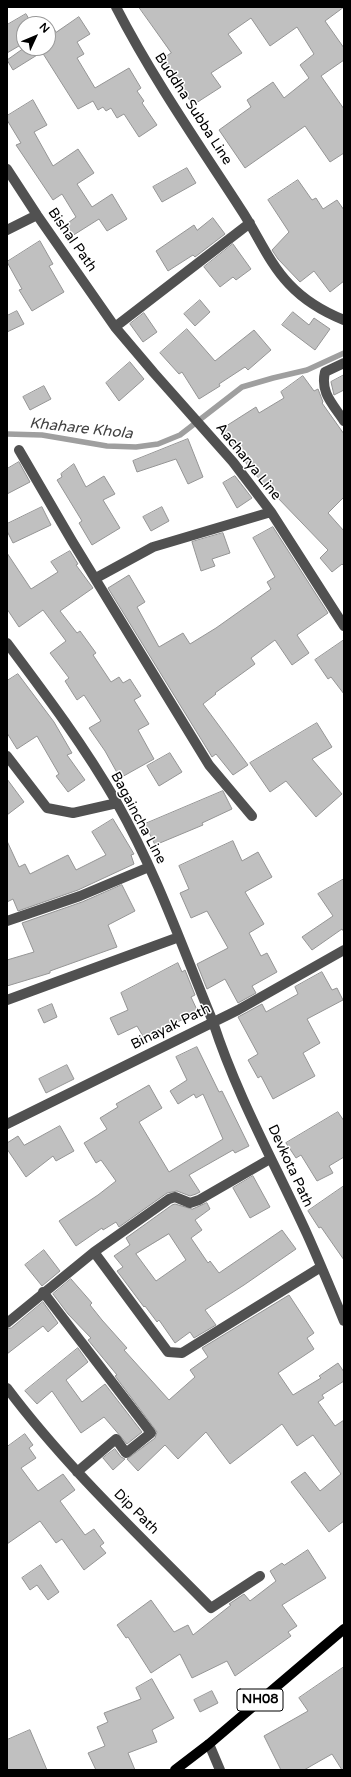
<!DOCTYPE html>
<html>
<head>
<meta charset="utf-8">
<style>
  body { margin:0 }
  #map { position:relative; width:351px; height:1777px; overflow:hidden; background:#fff; font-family:"Varela Round",sans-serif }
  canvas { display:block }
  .frame { position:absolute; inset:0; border:8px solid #000; pointer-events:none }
  .north { position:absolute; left:16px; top:16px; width:40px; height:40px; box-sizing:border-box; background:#fff; border:1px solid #999; border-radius:50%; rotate:46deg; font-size:11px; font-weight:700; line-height:16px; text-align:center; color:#000 }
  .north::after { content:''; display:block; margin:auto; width:14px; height:18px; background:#000; clip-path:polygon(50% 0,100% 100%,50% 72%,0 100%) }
</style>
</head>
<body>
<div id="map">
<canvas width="351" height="1777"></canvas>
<div class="frame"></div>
<div class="north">N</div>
</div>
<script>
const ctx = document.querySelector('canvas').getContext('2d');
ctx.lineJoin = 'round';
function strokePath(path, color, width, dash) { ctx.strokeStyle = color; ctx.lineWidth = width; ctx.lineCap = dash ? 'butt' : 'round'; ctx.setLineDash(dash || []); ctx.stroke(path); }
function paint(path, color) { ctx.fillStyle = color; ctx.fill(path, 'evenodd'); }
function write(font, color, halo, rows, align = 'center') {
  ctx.font = font + ' "Varela Round",sans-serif'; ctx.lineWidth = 3; ctx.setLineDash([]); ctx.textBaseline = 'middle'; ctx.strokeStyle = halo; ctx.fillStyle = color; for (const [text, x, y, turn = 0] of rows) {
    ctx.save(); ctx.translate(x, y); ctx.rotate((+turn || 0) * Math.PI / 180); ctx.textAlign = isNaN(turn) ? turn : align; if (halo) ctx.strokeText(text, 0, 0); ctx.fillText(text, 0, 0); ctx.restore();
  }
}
const stream = new Path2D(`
  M7,434L42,435L107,446L136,447L158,444L180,435L242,387L273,378L307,370L344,353`);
const building = new Path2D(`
  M139,7H344L325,21L344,48V60L321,76L344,109V153L330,162L305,126L245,168L219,130L251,107L247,100L273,82L284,98L309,78L300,65L314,54L297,27L270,46L251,18L228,34L242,53L211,73L221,87L193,105L162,59L171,53Z
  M26,14L32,24H24V43L7,53V25Z
  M79,17L90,34L77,42L84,54L77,58L95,88L129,68L141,88L137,91L144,101L142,103L157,125L139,137L124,114L117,118L111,108L106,111L103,107L98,110L93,101L78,109L42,52L13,70L7,60L24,48H48V32L54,29L56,32Z
  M33,100L47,125L34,132L53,166L78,149L94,173L77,184L92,207L112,194L127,219L107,231L99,219L72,236L65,225L76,217L62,194L53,200L16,145L21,143L7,120V116Z
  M187,168L196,183L162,202L153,187Z
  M298,180L312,200L316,198L323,209L337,200L344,210V281L330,292L314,271L300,282L278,259L272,250L289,232L268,200Z
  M213,218L225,234L195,257L193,255L168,271L156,251L194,225L197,230Z
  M40,241L53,264L49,266L64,292L32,311L19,290L22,289L7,262Z
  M233,244L251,269L236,280L233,277L220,287L204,267Z
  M200,300L210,312L195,326L184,314Z
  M17,311L24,324L7,332V316Z
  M293,312L309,325L314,318L330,329L315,350L282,325Z
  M144,313L157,332L143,342L130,324Z
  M187,329L215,361L254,330L271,350L248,370L245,367L219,384L220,386L199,399L182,372L179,374L160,353Z
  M130,362L144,379L119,401L106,383Z
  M344,375V390L334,395L331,382Z
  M303,376L314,391L318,389L323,402L322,403L344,434V497L328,513L344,531V566L342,564L332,572L320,558L328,550L250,469L223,428L256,407L259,413L284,398L281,392Z
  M44,386L51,399L30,410L23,397Z
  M188,439L203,477L188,484L176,459L137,472L133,461Z
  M19,462L30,482L7,494V469Z
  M74,464L86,487L104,476L115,494L103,500L120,528L92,545L79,523L82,521L57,480L62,477L61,474Z
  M235,476L252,498L237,508L223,483Z
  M42,507L51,525L13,543L7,531V524Z
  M162,507L169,521L151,531L143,517Z
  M273,527L328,613L297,635L309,653L292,665L275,640L251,658L255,664L215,693L216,694L203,704L248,765L233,775L216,754L212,757L209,752L108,588L129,575L145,602L137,607L159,647L183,633L190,644L216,628L271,589L267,582L275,577L253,538Z
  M223,533L230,553L212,559L215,566L201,571L192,542Z
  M70,551L78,564L76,565L93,588L60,611L77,633L80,631L96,653L93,655L111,682L119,677L123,683L130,679L141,696L134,700L149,724L138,730L154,759L120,778L105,751L89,728L101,721L84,695L77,700L65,681L69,678L50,653L66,641L43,610L19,627L7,609V553L31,589L58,572L51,562Z
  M344,640V694L331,677L328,679L315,660Z
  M18,674L54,722L72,753L67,755L85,780L68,792L56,776L59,774L37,736L17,749L7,733V681Z
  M317,723L332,747L312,759L342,794L316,817L286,781L270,792L250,763Z
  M170,753L182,772L159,786L147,766Z
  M7,779L24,802L7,815Z
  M223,791L232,809L202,823L203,825L155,845L145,824Z
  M113,819L134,854L131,855L134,864L78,890L18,911L13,899L7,902V841L19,867L25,864L30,874L68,855L76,870L106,855L92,832Z
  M233,841L242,861L258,852L272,877L245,892L264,924L249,933L261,956L267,953L277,972L252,986L256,993L238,1003L225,979L207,989L197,964L228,948L207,911L191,918L180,893L189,889L179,866Z
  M344,879V932L342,929L312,950L302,937L333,916L318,894Z
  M122,885L135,911L108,925L117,947L50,971V973L7,986V960L34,952L22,923L82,902Z
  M178,963L182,972L185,970L195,995L191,997L198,1012L144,1038L137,1026L118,1035L110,1018L128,1010L121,993Z
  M322,972L332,990L337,988L343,1000L307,1019L320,1043L303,1053L315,1076L273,1099L261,1076L258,1078L248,1060L258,1054L238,1017L262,1004L266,1012L298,994L295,987Z
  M52,1004L57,1017L44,1023L38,1010Z
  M197,1047L219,1092L222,1091L249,1146L235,1153L233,1150L189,1175L200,1192L196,1194L190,1196L177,1191L167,1193L119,1227L116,1222L103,1230L102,1228L76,1246L59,1221L98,1195L116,1181L101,1160L96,1163L84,1143L107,1129L100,1118L118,1107L116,1104L149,1085L162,1108L139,1122L169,1172L223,1139L203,1094L196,1098L194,1094L178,1104L170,1091L187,1080L176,1057Z
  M67,1065L74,1079L46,1093L39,1079Z
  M338,1112L344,1121V1157L329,1166L333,1173L317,1181L301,1155L296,1158L286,1143Z
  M60,1126L74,1151L56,1161L53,1156L26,1177L7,1149V1143L18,1136L24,1145Z
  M253,1176L270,1207L250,1218L233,1188Z
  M344,1186V1260L321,1227L319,1228L308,1211Z
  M207,1203L210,1209L195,1220L202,1230L191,1238L208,1263L210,1261L219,1273L282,1230L296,1249L244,1285L205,1310L216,1325L194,1338L190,1332L175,1343L159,1320L157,1322L145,1306L144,1307L117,1271L123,1267L114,1256L130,1245L126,1238L172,1205L175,1204L192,1209ZM169,1234L186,1260L156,1281L136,1254Z
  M44,1250L60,1271L42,1286L25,1265Z
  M71,1279L92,1303L90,1305L102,1320L127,1348L124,1350L169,1400L195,1377L190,1370L208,1357L202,1348L289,1295L314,1333L307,1338L314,1349L278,1373L293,1395L321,1378L319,1376L338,1363L344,1372V1381L322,1395L324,1398L318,1402L335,1426L344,1420V1521L329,1532L291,1482L305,1472L320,1491L341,1474L313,1435L297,1446L282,1424L230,1464L206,1432L178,1459L165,1445L138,1471L127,1459L155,1438L157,1432L115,1376L117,1375L88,1340L91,1338L68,1314L53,1294Z
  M43,1302L58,1323L48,1332L43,1326L7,1354V1329L11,1328Z
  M78,1348L88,1362L66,1380L82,1402L105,1384L142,1432L127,1444L104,1417L81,1433L52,1391L37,1404L25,1391Z
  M25,1434L33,1445L29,1448L36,1458L21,1468L38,1491L63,1474L75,1490L60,1501L85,1535L94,1529L104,1543L100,1546L106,1553L84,1570L62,1539L56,1543L40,1521L7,1544V1447Z
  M115,1449L121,1457L125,1459L113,1470L103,1458Z
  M308,1550L326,1578L282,1605L297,1626L288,1632L291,1636L235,1676L227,1661L192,1678L180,1654L151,1673L128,1637L126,1638L117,1625L151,1600L174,1632L188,1625L193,1635L231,1605L229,1604L244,1594L250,1601L276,1581L270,1571L282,1563L284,1565Z
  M41,1565L59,1592L48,1600L37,1585L30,1590L22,1578Z
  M344,1667V1770H342L332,1754L304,1770H281L264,1736L308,1711L299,1698Z
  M152,1679L174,1718L152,1730L157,1742L128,1753L135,1770H96L88,1753L105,1746L97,1727L108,1722L104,1713L141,1699L136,1688Z
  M212,1691L218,1703L200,1712L194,1700Z
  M30,1730L47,1770H7V1740Z`);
const minor = new Path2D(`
  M116,7C152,77 197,142 240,208C257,233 268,262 289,284C304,300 324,312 344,320
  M7,169L37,215L115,327L154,373L233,462L271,512L344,626
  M7,230L37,215
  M115,327L250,223
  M344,363L325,372C320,393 333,404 344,421
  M19,450L72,541L209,765L252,816
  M96,578L153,547L271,512
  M7,643C46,695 85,747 117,803C156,872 183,949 213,1022C237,1096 275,1164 307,1234C320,1263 332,1292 344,1321
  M7,756L47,808L73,813L117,803
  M7,921L80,896L149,867
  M7,1000L179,937
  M7,1124L238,1010L344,950
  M94,1252L168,1352L182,1353L321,1267
  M43,1292L151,1433L126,1453L116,1439L77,1472
  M7,1323L94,1252L169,1199L175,1197L190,1203L199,1200L270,1159
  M7,1388C67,1468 141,1537 211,1608L260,1576
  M209,1744L220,1770`);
const major = new Path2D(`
  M175,1770L209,1744L344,1629`);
const shields = [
  [260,1700,46]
];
const shieldNames = [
  ["NH08",260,1700]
];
const streetNames = [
  ["Buddha Subba Line",193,109,57],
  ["Bishal Path",72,240,55],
  ["Aacharya Line",248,462,51],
  ["Bagaincha Line",138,818,62],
  ["Binayak Path",171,1027,-26],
  ["Devkota Path",290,1166,65],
  ["Dip Path",136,1512,45]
];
const waterNames = [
  ["Khahare Khola",81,429,6]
];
strokePath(stream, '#9f9f9f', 5.5);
paint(building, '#c0c0c0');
strokePath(building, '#959595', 1);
strokePath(minor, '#515151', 10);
strokePath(major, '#000', 10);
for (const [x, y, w] of shields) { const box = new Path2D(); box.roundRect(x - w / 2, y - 11, w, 22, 3); ctx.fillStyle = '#fff'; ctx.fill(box); strokePath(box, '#000', 1); }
write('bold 13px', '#000', null, shieldNames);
write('14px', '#000', '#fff', streetNames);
write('italic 15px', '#404040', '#fff', waterNames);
</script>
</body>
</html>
